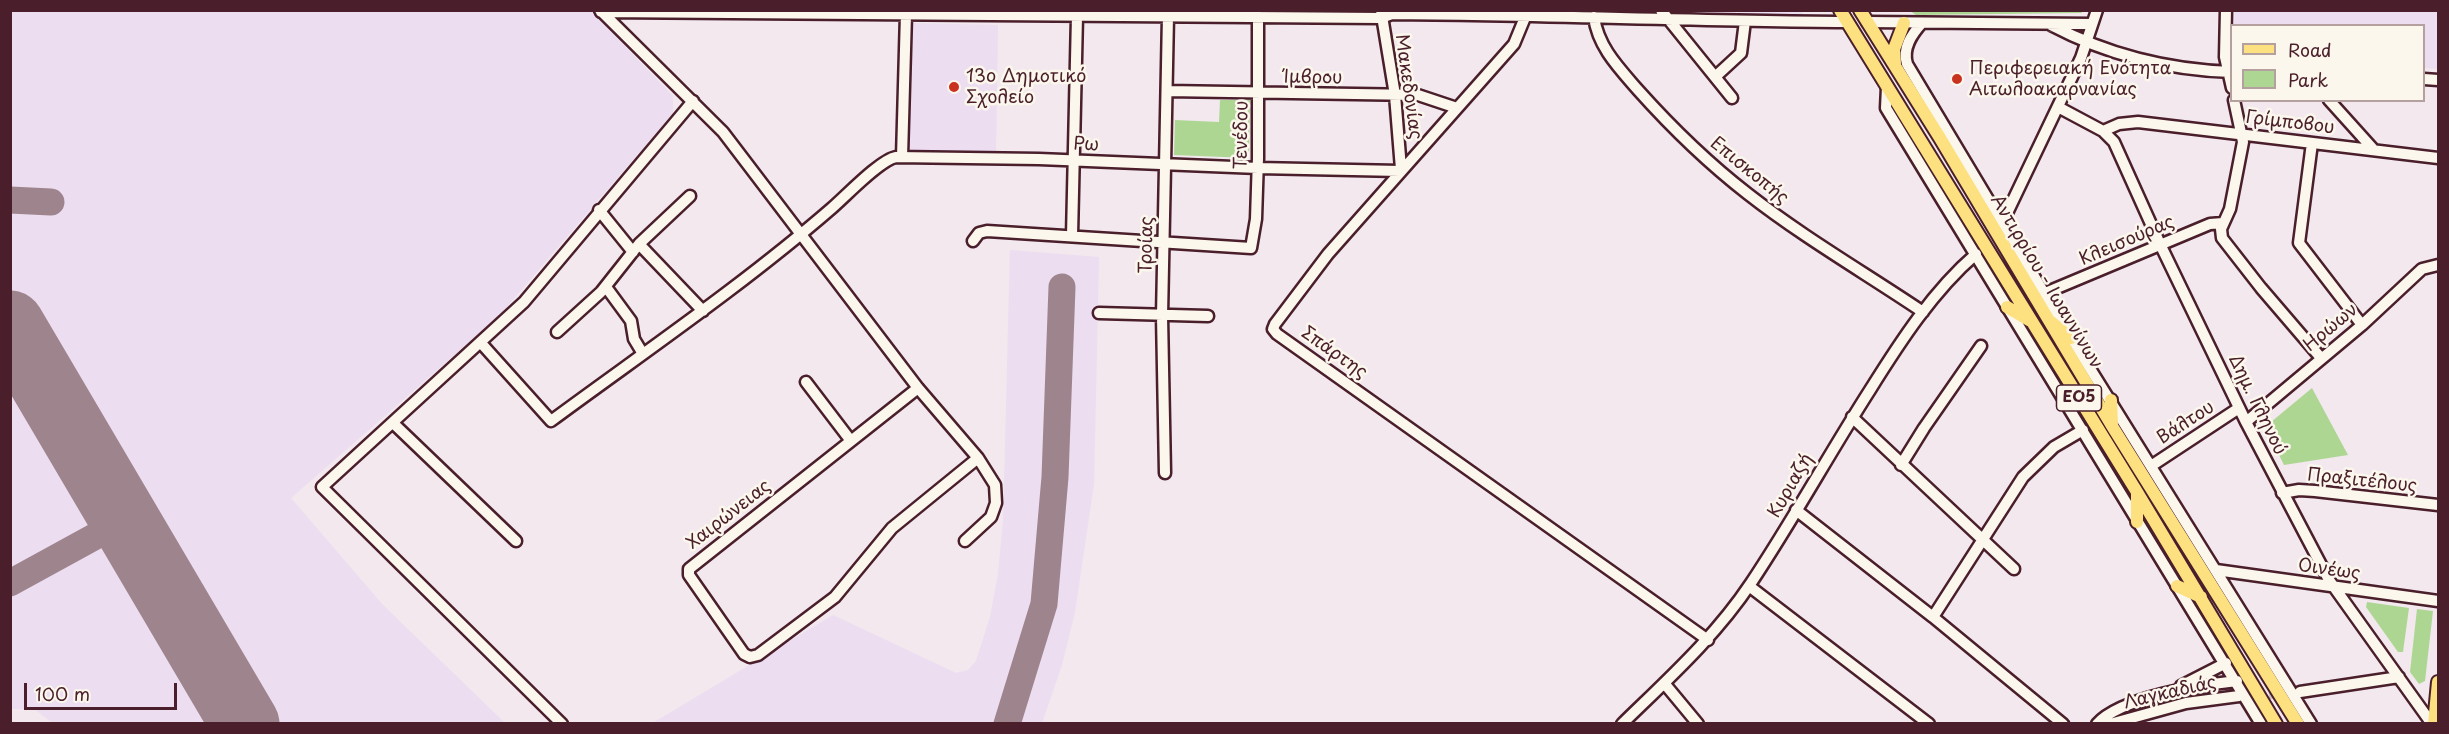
<!DOCTYPE html>
<html>
<head>
<meta charset="utf-8">
<style>
  body { margin:0 }
  #map { position:relative; width:2449px; height:734px; overflow:hidden; background:#f2e8ee; font-family:"Playpen Sans",sans-serif }
  canvas { display:block }
  .frame { position:absolute; inset:0; border:12px solid #4a1f2b; pointer-events:none }
  .legend { position:absolute; left:2230px; top:24px; width:195px; height:78px; box-sizing:border-box; background:#fbf7ec; border:2px solid #b4a19f; margin:0; padding:8px 10px; list-style:none; font-size:18px; color:#4a1f2b }
  .legend li { display:flex; align-items:center; gap:12px; height:30px }
  .legend b { width:30px; border:2px solid #b4a19f }
  .scale { position:absolute; left:24px; top:683px; width:153px; height:27px; box-sizing:border-box; border:3px solid #4a1f2b; border-top:0; padding-left:8px; font-size:18px; line-height:21px; white-space:nowrap; color:#4a1f2b; -webkit-text-stroke:4px #fbf7ec; paint-order:stroke }
</style>
</head>
<body>
<div id="map">
<canvas width="2449" height="734"></canvas>
<div class="frame"></div>
<ul class="legend">
<li><b style="height:8px;background:#fde080"></b>Road</li>
<li><b style="height:16px;background:#aed693"></b>Park</li>
</ul>
<div class="scale">100 m</div>
</div>
<script>
const ctx = document.querySelector('canvas').getContext('2d');
ctx.lineJoin = 'round';
function paint(path, color) { ctx.fillStyle = color; ctx.fill(path, 'evenodd'); }
function strokePath(path, color, width, dash) { ctx.strokeStyle = color; ctx.lineWidth = width; ctx.lineCap = dash ? 'butt' : 'round'; ctx.setLineDash(dash || []); ctx.stroke(path); }
function write(font, color, halo, rows, align = 'center') {
  ctx.font = font + ' "Playpen Sans",sans-serif'; ctx.lineWidth = 5; ctx.setLineDash([]); ctx.textBaseline = 'middle'; ctx.strokeStyle = halo; ctx.fillStyle = color; for (const [text, x, y, turn = 0] of rows) {
    ctx.save(); ctx.translate(x, y); ctx.rotate((+turn || 0) * Math.PI / 180); ctx.textAlign = isNaN(turn) ? turn : align; if (halo) ctx.strokeText(text, 0, 0); ctx.fillText(text, 0, 0); ctx.restore();
  }
}
const built = new Path2D(`
  M1801,10L1804,17L1677,14L1669,11Z
  M10,11H591L673,96V113L499,316L291,498L383,605L505,723L54,724L34,709H11Z
  M2235,11H2438V69L2424,68V26L2234,25Z
  M911,23L998,25L996,152L909,150Z
  M1010,250L1099,257L1094,484L1075,612L1062,665L1042,723L651,724L833,615L956,673L968,670L976,661L990,617L998,574L1003,521Z`);
const green = new Path2D(`
  M2081,10L2082,13L1916,15L1910,11Z
  M1220,100H1250L1249,158L1174,155L1175,120L1219,122Z
  M2312,388L2348,455L2284,465L2265,427Z
  M2367,602L2409,608L2403,652H2398L2366,607Z
  M2417,609L2433,611L2425,681L2419,684L2410,672Z`);
const taxiway = new Path2D(`
  M10,200L51,202
  M10,583L125,520
  M1007,724L1044,604L1055,477L1062,287`);
const runway = new Path2D(`
  M10,325L245,724`);
const minorTunnel = new Path2D(`
  M2239,696L2286,693`);
const minor = new Path2D(`
  M600,10L723,132L918,388L978,458L995,485L996,503L991,517L965,541
  M1381,10L1395,95L1401,169
  M1661,10L1732,98
  M2226,10L2225,57L2232,88
  M601,12L1381,18L1392,14C1544,15 1695,21 1847,22
  M1526,15L1514,44L1328,254L1275,324L1273,329L1277,334L1708,640
  M1594,17C1598,47 1619,68 1638,90C1672,128 1708,163 1748,194C1803,237 1865,273 1923,312
  M1867,22L2092,24
  M1922,23C1912,34 1902,48 1907,64L2071,338L2311,724
  M2051,25C2106,54 2168,70 2232,72
  M1715,77L1741,53L1745,21
  M2424,79L2438,80
  M1887,87L1886,108L2261,724
  M1167,91L1418,95L1457,108
  M2234,100L2243,142L2230,209L2221,229L2222,238L2261,288L2321,358
  M2329,100L2374,150
  M2058,107L2103,131L2114,142L2160,244L2246,422L2329,580L2432,724
  M2103,131L2119,124L2138,122L2438,158
  M2312,143L2299,243L2362,325
  M902,157L906,14
  M599,210L633,252
  M2000,219L2007,213L2081,58L2097,10
  M1072,236L1077,16
  M973,241L979,233L987,231L1251,248L1256,219L1258,158V17
  M639,244L703,311
  M606,287L631,321L634,339L643,354
  M2045,293L2210,224L2223,223
  M1099,313L1208,316
  M557,332L601,292L639,244L690,196
  M481,343L551,421C646,351 743,285 832,208C847,195 880,160 896,157L1039,159L1258,168L1400,171
  M806,382L851,441
  M918,388L689,569V575L744,654L750,657L758,655L835,597L892,528L978,458
  M1852,417L2014,569
  M2246,422L2362,325L2422,269L2438,265
  M393,423L516,541
  M1901,465L1924,428L1981,346
  M2151,466L2239,408
  M1165,473L1162,316L1168,16
  M2282,493L2299,490L2315,491L2438,505
  M1796,510L1933,617L2063,724
  M2216,570L2438,601
  M1749,586L1929,724
  M1933,617L2023,477L2054,447L2083,430
  M1664,683L1698,724
  M2181,686L2226,663
  M2300,692L2399,677
  M562,724L322,487L524,302L693,101
  M1622,724C1668,679 1715,637 1751,583C1793,520 1829,454 1870,390C1900,342 1933,291 1976,254
  M2097,724C2121,697 2201,685 2237,681
  M2110,724L2186,703L2239,696`);
const major = new Path2D(`
  M1840,10L2137,492L2276,724
  M1860,10L1940,138L2112,426L2298,724
  M1895,64L1894,49L1904,23
  M2007,307L2029,320
  M2051,322L2071,338
  M2111,400L2112,425
  M2137,493V522
  M2177,586L2201,597
  M2434,724L2438,682`);
const markers = [
  [1957,79,6,"#c8321e"],
  [954,87,6,"#c8321e"]
];
const shields = [
  [2079,398,45]
];
const shieldNames = [
  ["ΕΟ5",2079,398]
];
const poiNames = [
  ["Περιφερειακή Ενότητα",1969,69],
  ["Αιτωλοακαρνανίας",1969,90],
  ["13ο Δημοτικό",966,77],
  ["Σχολείο",966,98]
];
const streetNames = [
  ["Ίμβρου",1313,78,1],
  ["Μακεδονίας",1408,87,82],
  ["Γρίμποβου",2290,123,7],
  ["Τενέδου",1242,135,-89],
  ["Ρω",1086,145,3],
  ["Επισκοπής",1749,171,39],
  ["Κλεισούρας",2127,241,-23],
  ["Τροίας",1147,245,-89],
  ["Αντιρρίου - Ιωαννίνων",2046,282,59],
  ["Ηρώων",2331,328,-40],
  ["Σπάρτης",1334,353,35],
  ["Δημ. Γληνού",2257,405,64],
  ["Βάλτου",2186,423,-33],
  ["Πραξιτέλους",2362,481,6],
  ["Κυριαζή",1791,486,-60],
  ["Χαιρώνειας",729,515,-38],
  ["Οινέως",2329,570,8],
  ["Λαγκαδιάς",2170,693,-13]
];
paint(built, '#ecddf0');
paint(green, '#aed693');
strokePath(taxiway, '#9e848c', 27);
strokePath(runway, '#9e848c', 69);
strokePath(minorTunnel, '#d0c0c7', 10, [10, 5]);
strokePath(minor, '#4a1f2b', 15);
strokePath(major, '#4a1f2b', 16);
strokePath(minor, '#fbf7ec', 10);
strokePath(major, '#fde080', 12);
for (const [x, y, r, color] of markers) { const dot = new Path2D(); dot.arc(x, y, r, 0, 2 * Math.PI); ctx.fillStyle = color; ctx.fill(dot); strokePath(dot, '#fbf7ec', 2); }
for (const [x, y, w] of shields) { const box = new Path2D(); box.roundRect(x - w / 2, y - 13, w, 26, 4.5); ctx.fillStyle = '#fbf7ec'; ctx.fill(box); strokePath(box, '#4a1f2b', 1.5); }
write('bold 16px', '#4a1f2b', null, shieldNames);
write('18px', '#4a1f2b', '#fbf7ec', poiNames, 'left');
write('18px', '#4a1f2b', '#fbf7ec', streetNames);
</script>
</body>
</html>
